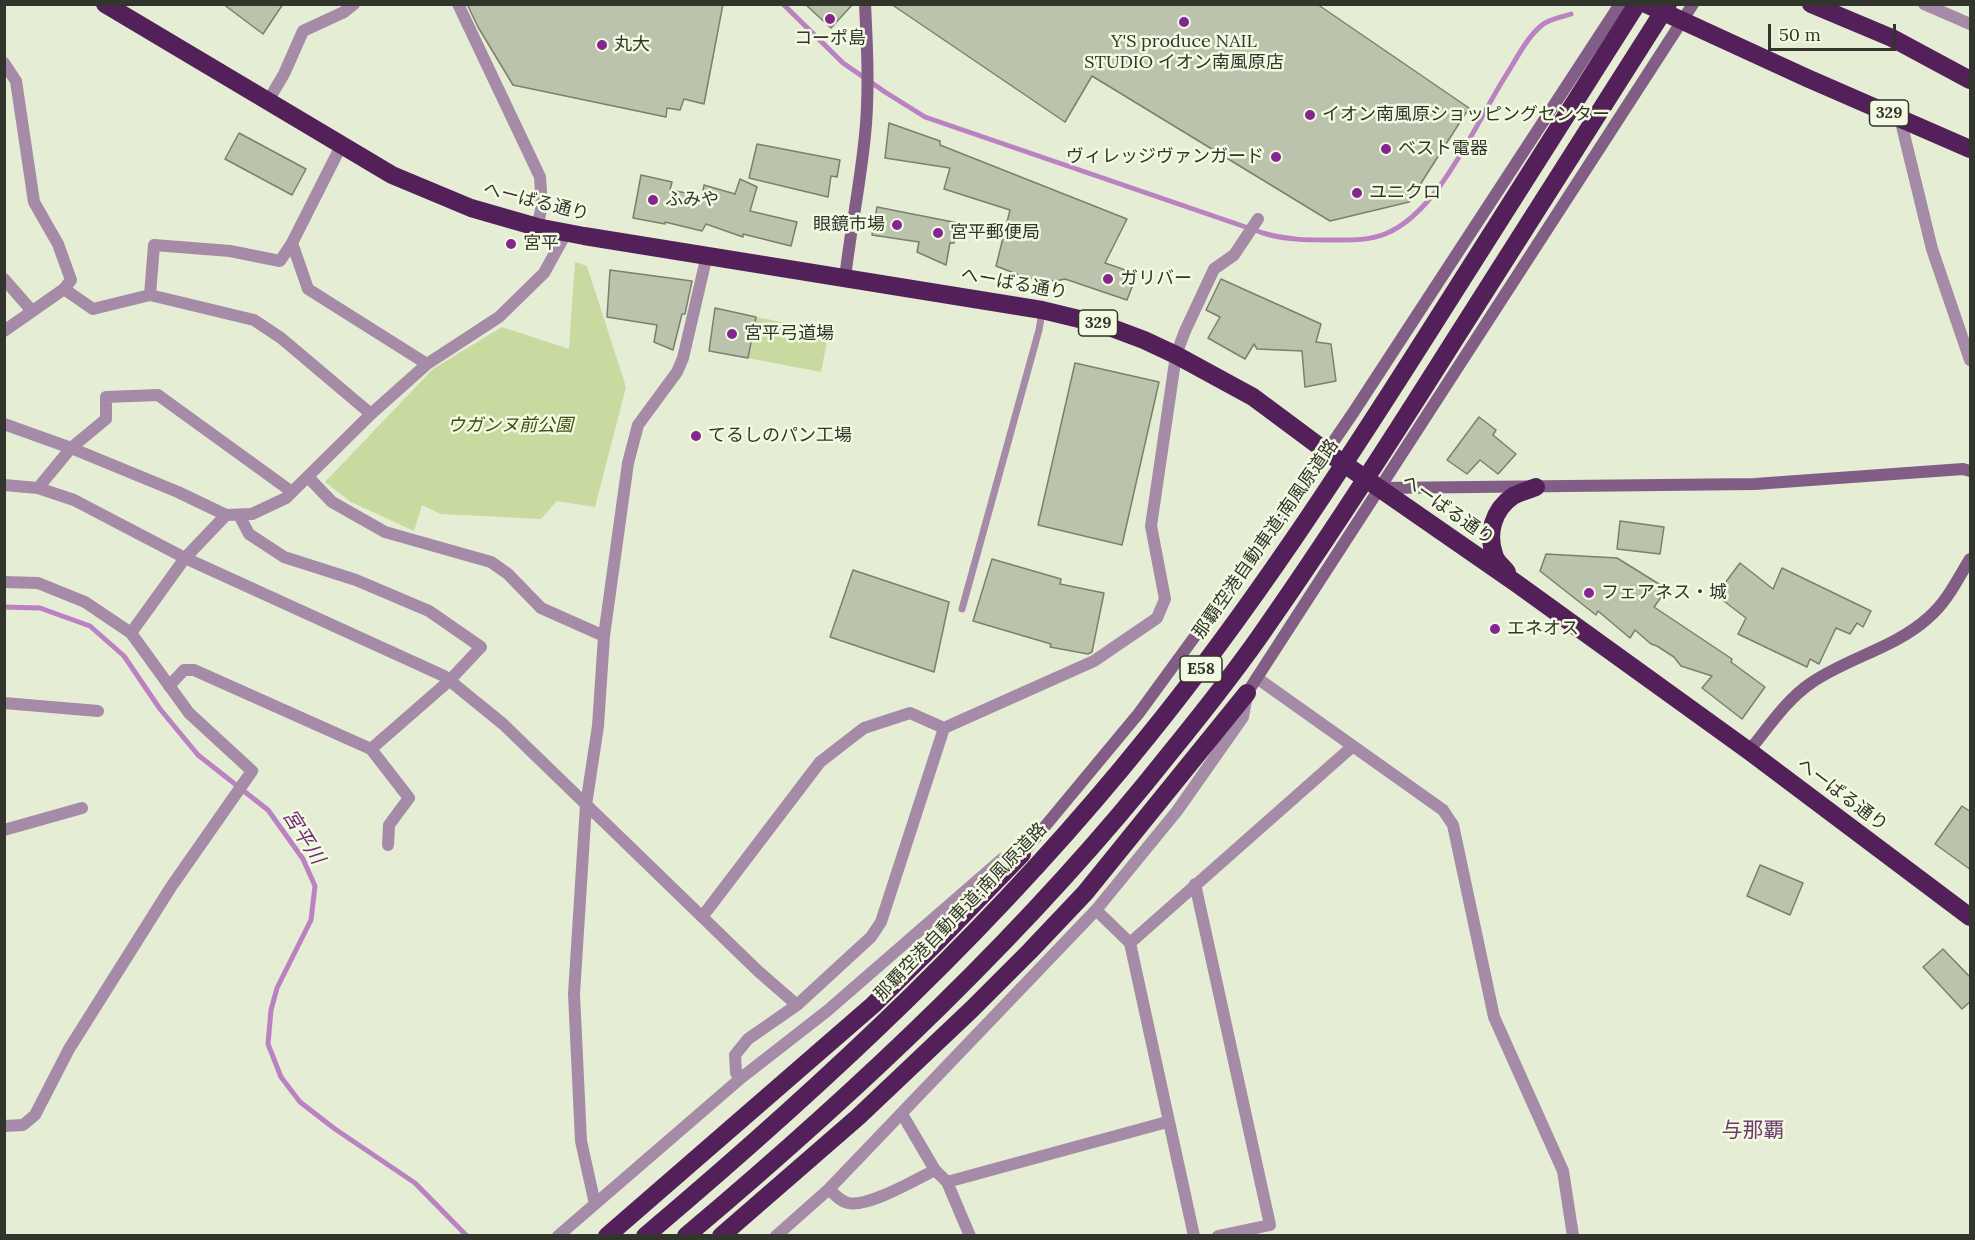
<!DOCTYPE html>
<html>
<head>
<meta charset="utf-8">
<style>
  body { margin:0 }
  #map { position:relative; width:1975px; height:1240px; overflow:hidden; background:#e5edd5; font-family:Lora,serif }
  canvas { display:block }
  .frame { position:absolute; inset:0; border:6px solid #32352c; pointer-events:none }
  .scale { position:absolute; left:1768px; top:24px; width:128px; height:27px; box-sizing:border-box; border:3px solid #32352c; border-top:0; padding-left:8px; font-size:18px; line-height:21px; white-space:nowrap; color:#32352c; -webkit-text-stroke:4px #f3fae2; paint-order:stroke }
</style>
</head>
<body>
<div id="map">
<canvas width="1975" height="1240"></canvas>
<div class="frame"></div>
<div class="scale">50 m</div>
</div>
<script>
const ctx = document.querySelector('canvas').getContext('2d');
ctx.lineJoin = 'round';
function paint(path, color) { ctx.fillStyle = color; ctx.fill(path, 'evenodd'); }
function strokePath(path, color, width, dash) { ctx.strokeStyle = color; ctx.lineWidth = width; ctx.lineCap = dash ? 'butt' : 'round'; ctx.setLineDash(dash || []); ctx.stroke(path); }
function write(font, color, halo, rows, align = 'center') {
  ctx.font = font + ' Lora,"Noto Sans JP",serif'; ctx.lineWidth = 5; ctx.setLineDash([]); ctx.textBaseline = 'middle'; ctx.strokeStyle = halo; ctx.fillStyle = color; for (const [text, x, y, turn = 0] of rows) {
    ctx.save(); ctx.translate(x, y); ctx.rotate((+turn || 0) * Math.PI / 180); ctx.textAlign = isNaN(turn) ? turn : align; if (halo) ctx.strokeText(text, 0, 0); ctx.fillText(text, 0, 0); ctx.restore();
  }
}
const green = new Path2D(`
  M575,262L587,266L626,387L595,507L557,501L541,519L441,514L422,505L414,531L351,502L325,482L433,369L502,327L569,349Z
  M756,317L829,331L821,372L748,358Z`);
const stream = new Path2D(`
  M783,4L843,63L885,92L925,117L1263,233C1286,240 1307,240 1331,240C1349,240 1367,241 1385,234C1439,213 1475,124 1505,77C1516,60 1526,38 1542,25C1549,19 1562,17 1571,14
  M4,607L40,608L90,626L124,656L160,709L198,755L268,810L303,859L315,886L311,920L277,988L271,1010L268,1044L281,1077L300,1102L335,1129L415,1183L467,1236`);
const building = new Path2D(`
  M223,4H283L263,34Z
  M467,4H723L704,104L684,99L680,110L667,108L666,117L513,85L478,27Z
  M805,4H853L831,28Z
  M891,4H1317L1469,108L1409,202L1330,221L1092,76L1065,122Z
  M889,123L940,141V145L1127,219L1105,263L1137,274L1127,300L1065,279L1056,281L1027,278L996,266L1010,210L944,189L950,168L885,158Z
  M239,133L306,169L292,195L225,159Z
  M757,144L840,160L837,177L831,176L828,197L749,178Z
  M641,175L672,182L670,190L702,196L704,185L735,194L740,179L757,187L750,211L797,222L791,246L743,234V237L706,224L702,231L665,222V224L633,218Z
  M877,207L958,223L954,243H950L946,265L917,252L919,242L872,235Z
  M610,270L692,281L685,314H682L673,350L654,342L657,325L607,317Z
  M1221,279L1321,324L1316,342L1331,344L1336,381L1305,387L1302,351L1257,349L1254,344L1245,359L1208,338L1220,317L1206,310Z
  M715,308L756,317L748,358L709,351Z
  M1075,363L1159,382L1122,545L1038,525Z
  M1479,417L1496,430L1493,435L1516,454L1498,474L1480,460L1467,474L1447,460Z
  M1620,521L1664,527L1660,554L1617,549Z
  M1546,554L1617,558L1667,589L1654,607L1732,659L1731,662L1765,687L1742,719L1702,688L1712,676L1681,666L1674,657L1657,646L1651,644L1635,630L1630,638L1598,611L1596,615L1540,571Z
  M992,559L1061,579L1060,584L1104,593L1092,652L1088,654L1050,647L1051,644L973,621Z
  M1740,563L1773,589L1782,568L1871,611L1863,627L1857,623L1850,634L1836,628L1819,664L1810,659L1807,667L1738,634L1746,618L1716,595Z
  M853,570L949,602L934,672L830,637Z
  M1962,806L1971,812V870L1935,844Z
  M1760,865L1803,883L1790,915L1747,896Z
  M1943,949L1971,978V1001L1962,1009L1923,967Z`);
const lane = new Path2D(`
  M962,609L1039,330L1042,312`);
const street = new Path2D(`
  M458,4L540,177L542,206L537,227
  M1924,4L1970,24
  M4,63L16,81L34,202L58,244L71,280L64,289L4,331
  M268,101L284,74L303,31L344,12L354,4
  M1900,118L1932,249L1970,360
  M341,146L292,243L308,289L427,364
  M4,279L32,311
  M64,289L93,309L150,295L254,320L281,338L371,414
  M150,295L154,245L230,251L280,261L292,243
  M4,424L71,448L178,492L226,515L252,514L286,498L371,414L427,364L499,317L544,273L566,233
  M308,477L332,502L385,532L491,562L508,574L541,608L604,636
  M4,485L38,488L74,500L185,558L444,676L503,724L758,971L797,1005
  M38,488L71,448L106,419V397L158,395L292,492
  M239,515L249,534L284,557L356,580L429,611L481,647L449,681L371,749
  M4,582L38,583L85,602L131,633
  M1257,678L1443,810L1453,825L1494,1017L1563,1171L1573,1236
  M169,686L184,670H194L371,749L409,798L389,825L388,845
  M4,703L98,711
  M4,830L82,808
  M1195,884L1270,1225L1218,1236
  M1096,910L1130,943
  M702,917L820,762L864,728L910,713L944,728
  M741,1078L736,1073L735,1055L748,1039L797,1005L871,937L881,922L944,728L1094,661L1157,618L1165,599L1151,526L1176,355L1185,331L1214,269L1234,255L1258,219
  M902,1114L935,1170L947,1182L1167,1122
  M4,1126L23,1125L35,1115L69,1049L171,887L252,771L189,713L131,633L185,558L226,515
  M947,1182L970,1236
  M829,1189C835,1195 840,1201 848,1203C867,1208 917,1179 935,1170
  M595,1204L581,1141L574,994L586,805L598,726L604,636L628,463L638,425L677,372L683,358L707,255
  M558,1236L741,1078L827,1011L1002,859L1020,854
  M776,1236L829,1189L1096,910L1177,811L1243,717L1247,695
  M1194,1236L1130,943L1353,746`);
const secondary = new Path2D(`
  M845,278C851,226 862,176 866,124C869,84 867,44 865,4
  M1380,488L1755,484L1963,469L1970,471
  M1247,693L1693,4
  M1749,751C1768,728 1786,700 1811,683C1847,658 1895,648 1928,618C1947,602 1957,580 1970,559
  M1022,854L1139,713L1282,517L1353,413L1620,4`);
const highway = new Path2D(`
  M105,4L392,175L471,208L537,227L584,236L1042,310L1104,325L1144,340L1176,355L1253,397L1327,452L1516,583L1749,751L1970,917
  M1646,4L1807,78L1970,149
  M1811,4L1892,38L1970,80
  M1507,572C1503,567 1497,562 1495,557C1486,534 1493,510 1513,496C1520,492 1529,490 1536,487
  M607,1236L873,1005L939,940L1022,854
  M721,1236L858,1117L972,1009L1030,951L1085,893L1247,693`);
const highwayBridge = new Path2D(`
  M645,1236C826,1083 1000,921 1149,735C1251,609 1340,472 1427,335C1497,225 1567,115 1637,4
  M686,1236C858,1091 1030,930 1170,753C1205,710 1240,666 1271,620C1333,531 1392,439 1450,347C1523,233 1596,119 1668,4`);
const markers = [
  [830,19,6,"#85258f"],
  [1184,22,6,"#85258f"],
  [602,45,6,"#85258f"],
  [1310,115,6,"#85258f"],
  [1386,149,6,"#85258f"],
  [1276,157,6,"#85258f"],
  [1357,193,6,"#85258f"],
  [653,200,6,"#85258f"],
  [897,225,6,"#85258f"],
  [938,233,6,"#85258f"],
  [511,244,6,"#85258f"],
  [1108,279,6,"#85258f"],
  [732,334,6,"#85258f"],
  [696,436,6,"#85258f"],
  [1589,593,6,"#85258f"],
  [1495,629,6,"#85258f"]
];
const shields = [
  [1889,113,39],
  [1098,323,39],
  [1201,669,42]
];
const shieldNames = [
  ["329",1889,113],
  ["329",1098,323],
  ["E58",1201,669]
];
const poiNames = [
  ["コーポ島",830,39,"center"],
  ["Y'S produce NAIL",1184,42,"center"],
  ["STUDIO イオン南風原店",1184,63,"center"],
  ["丸大",614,45],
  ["イオン南風原ショッピングセンター",1322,115],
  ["ベスト電器",1398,149],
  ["ヴィレッジヴァンガード",1264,157,"right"],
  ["ユニクロ",1369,193],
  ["ふみや",665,200],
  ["眼鏡市場",885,225,"right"],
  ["宮平郵便局",950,233],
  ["宮平",523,244],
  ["ガリバー",1120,279],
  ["宮平弓道場",744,334],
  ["てるしのパン工場",708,436],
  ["フェアネス・城",1601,593],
  ["エネオス",1507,629]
];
const streetNames = [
  ["へーばる通り",536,202,14],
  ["へーばる通り",1014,284,10],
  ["へーばる通り",1448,510,35],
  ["那覇空港自動車道;南風原道路",1266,539,-55],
  ["へーばる通り",1842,795,37],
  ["那覇空港自動車道;南風原道路",961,912,-46]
];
const parkNames = [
  ["ウガンヌ前公園",510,426]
];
const waterNames = [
  ["宮平川",303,837,58]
];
const quarterNames = [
  ["与那覇",1753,1131]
];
paint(green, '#c8daa0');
strokePath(stream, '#bb82c1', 5);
paint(building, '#bcc3ac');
strokePath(building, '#7a806b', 1.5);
strokePath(lane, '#a58ba7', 7);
strokePath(street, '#a58ba7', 12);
strokePath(secondary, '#825e86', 12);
strokePath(highway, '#542059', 18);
strokePath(highwayBridge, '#542059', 18);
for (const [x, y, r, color] of markers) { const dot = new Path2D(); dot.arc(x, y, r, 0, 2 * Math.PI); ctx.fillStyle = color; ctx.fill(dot); strokePath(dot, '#f3fae2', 2); }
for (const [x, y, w] of shields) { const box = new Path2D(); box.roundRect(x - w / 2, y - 13, w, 26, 4.5); ctx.fillStyle = '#f3fae2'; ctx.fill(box); strokePath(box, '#32352c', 1.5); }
write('bold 16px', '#32352c', null, shieldNames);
write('18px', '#32352c', '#f3fae2', poiNames, 'left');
write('18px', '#32352c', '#f3fae2', streetNames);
write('italic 18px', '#404e12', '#f3fae2', parkNames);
write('italic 20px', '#702a77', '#f3fae2', waterNames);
write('21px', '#6c3c70', '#f3fae2', quarterNames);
</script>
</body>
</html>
